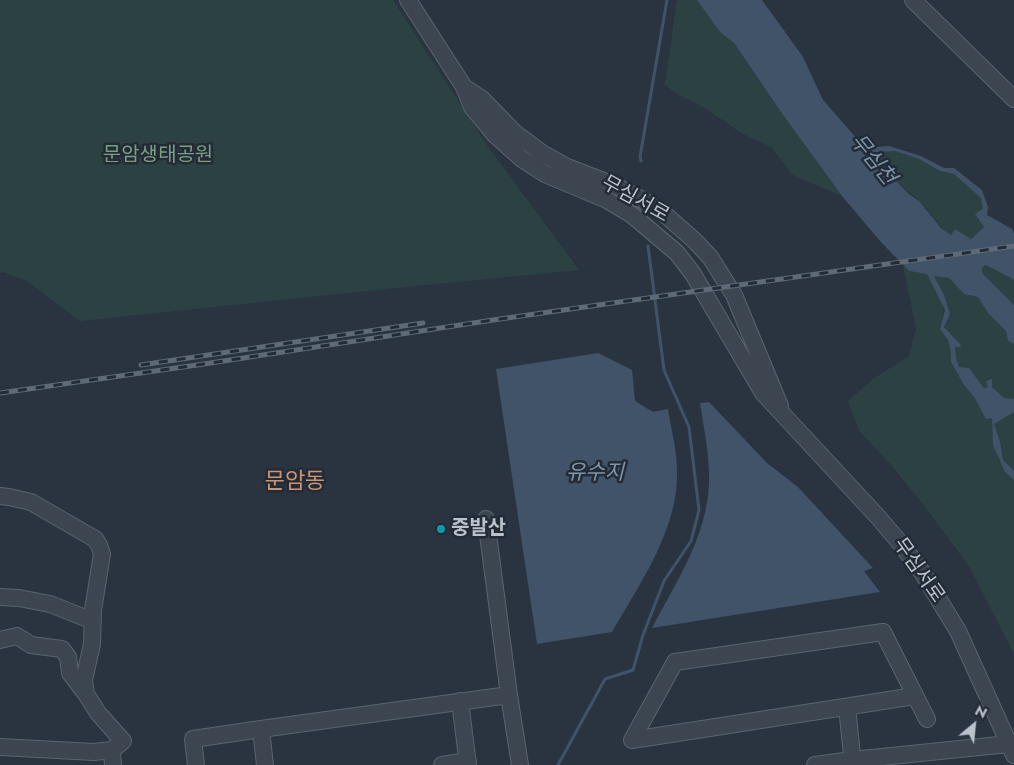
<!DOCTYPE html>
<html>
<head>
<meta charset="utf-8">
<style>
  body { margin:0 }
  #map { position:relative; width:1014px; height:765px; overflow:hidden; background:#293440; font-family:Jost,sans-serif }
  canvas { display:block }
  .north { position:absolute; left:949px; top:700px; width:50px; height:50px; -webkit-text-stroke:4px #222b36; paint-order:stroke; rotate:28deg; font-size:14px; font-weight:700; line-height:20px; text-align:center; color:#bac1ca }
  .north::after { content:''; display:block; margin:auto; width:18px; height:22px; background:#bac1ca; clip-path:polygon(50% 0,100% 100%,50% 72%,0 100%) }
</style>
</head>
<body>
<div id="map">
<canvas width="1014" height="765"></canvas>
<div class="north">N</div>
</div>
<script>
const ctx = document.querySelector('canvas').getContext('2d');
ctx.lineJoin = 'round';
function paint(path, color) { ctx.fillStyle = color; ctx.fill(path, 'evenodd'); }
function strokePath(path, color, width, dash) { ctx.strokeStyle = color; ctx.lineWidth = width; ctx.lineCap = dash ? 'butt' : 'round'; ctx.setLineDash(dash || []); ctx.stroke(path); }
function write(font, color, halo, rows, align = 'center') {
  ctx.font = font + ' Jost,"Noto Sans KR",sans-serif'; ctx.lineWidth = 5; ctx.setLineDash([]); ctx.textBaseline = 'middle'; ctx.strokeStyle = halo; ctx.fillStyle = color; for (const [text, x, y, turn = 0] of rows) {
    ctx.save(); ctx.translate(x, y); ctx.rotate((+turn || 0) * Math.PI / 180); ctx.textAlign = isNaN(turn) ? turn : align; if (halo) ctx.strokeText(text, 0, 0); ctx.fillText(text, 0, 0); ctx.restore();
  }
}
const green = new Path2D(`
  M0,0H393L484,141L579,270L415,286L80,321L27,281L3,272L0,273Z
  M677,0H697L720,32L734,43L781,112L842,196L793,175L771,147L741,133L705,108L679,95L665,85Z
  M895,151L919,159L940,171L954,174L981,198L983,209L984,227L971,239L955,229L951,236C938,226 931,212 919,201C902,186 885,170 869,153Z
  M903,265L909,271L927,274C938,297 949,303 940,329L948,340L951,352V362L964,385L974,397L986,418H993C991,424 993,428 993,434C996,454 999,465 1014,480V654L970,568L930,513L893,467L859,431L848,401L873,379L909,356L916,329Z
  M985,265L994,269L1014,280V305L982,273V268Z
  M934,275L949,278L964,294L978,297L988,313L1006,331L1008,341L1014,344V399L1004,398L992,387V380L988,387L984,388L969,368H959L956,358L955,347L961,345L944,327L950,314Z
  M1014,412V471H1013L1003,460L1000,441L994,424Z`);
const water = new Path2D(`
  M697,0H762L803,57L823,100L865,148L889,146L921,156L944,168H954L982,190L988,207L987,215L1012,229L1014,234V280L994,269L985,265L982,268V273L1014,305V344L1008,341L1006,331L988,313L978,297L964,294L949,278L934,276L944,295L950,314L944,327L961,345L960,347H955L956,358L959,367L969,368L984,388L988,387L986,381L992,379V387L1004,398L1014,399V412L994,424L1000,441L1003,460L1014,471V480L1005,472L993,445L992,418L986,419L974,397L964,385L951,362V352L948,340L940,329L945,310L927,274L909,271L880,241L842,196L781,112L734,43L720,32ZM895,151L919,159L940,171L954,174L981,198L983,209L975,214L984,227L971,239L955,229L951,235L941,228L920,202L909,194L869,153Z
  M598,353L632,370L635,401L653,412L668,409C671,429 677,450 677,470C679,529 640,583 612,632L537,644L496,369Z
  M709,402L767,463L798,487L873,568L864,571L880,592L652,628C676,582 707,537 709,483C710,457 704,429 700,403Z`);
const stream = new Path2D(`
  M641,161L640,157L667,0
  M558,765L605,679L633,670L643,635L664,581L691,541L699,510L689,427L664,370L648,246`);
const minor = new Path2D(`
  M408,0L464,87L472,107L495,135L522,159L545,174L607,200L632,215L677,253L693,274L763,393L878,517L901,544L922,572L958,631L1014,755
  M913,0L1014,99
  M464,87L482,99L515,133L542,153L567,167L616,186L639,198L662,212L694,240L710,257L734,295L780,406
  M0,496L9,497L31,502L95,539L99,545L102,554L93,610L92,644L84,680L86,694L98,713L123,741L112,750
  M486,519L509,695
  M0,597L19,598L50,604L93,621
  M0,640L17,636L31,645L62,649L68,657L70,673L86,694
  M915,696L632,740L675,662L883,632L927,719
  M460,701L468,765
  M847,707L853,765
  M0,747L94,752L112,750L113,765
  M196,765L193,739L261,729
  M265,765L261,729L509,695L520,765
  M442,765L468,761
  M815,765L852,760L1009,744`);
const rail = new Path2D(`
  M141,365L423,323
  M0,393L204,364L493,320L1014,246`);
const markers = [
  [441,529,5,"#0f9aa8"]
];
const parkNames = [
  ["문암생태공원",158,156]
];
const streetNames = [
  ["무심서로",635,200,29],
  ["무심서로",918,571,55]
];
const poiNames = [
  ["중발산",451,529]
];
const waterNames = [
  ["무심천",872,160,51],
  ["유수지",595,474]
];
const quarterNames = [
  ["문암동",295,483]
];
paint(green, '#2c4242');
paint(water, '#405368');
strokePath(stream, '#405368', 3);
strokePath(minor, '#5b646d', 18);
strokePath(minor, '#3d4650', 16);
strokePath(rail, '#5f6a77', 5);
strokePath(rail, '#222b36', 3, [9]);
for (const [x, y, r, color] of markers) { const dot = new Path2D(); dot.arc(x, y, r, 0, 2 * Math.PI); ctx.fillStyle = color; ctx.fill(dot); strokePath(dot, '#222b36', 2); }
write('20px', '#7a9e80', '#222b36', parkNames);
write('20px', '#bac1ca', '#222b36', streetNames);
write('bold 20px', '#bac1ca', '#222b36', poiNames, 'left');
write('italic 21px', '#7d94aa', '#222b36', waterNames);
write('22px', '#cd9472', '#222b36', quarterNames);
</script>
</body>
</html>
